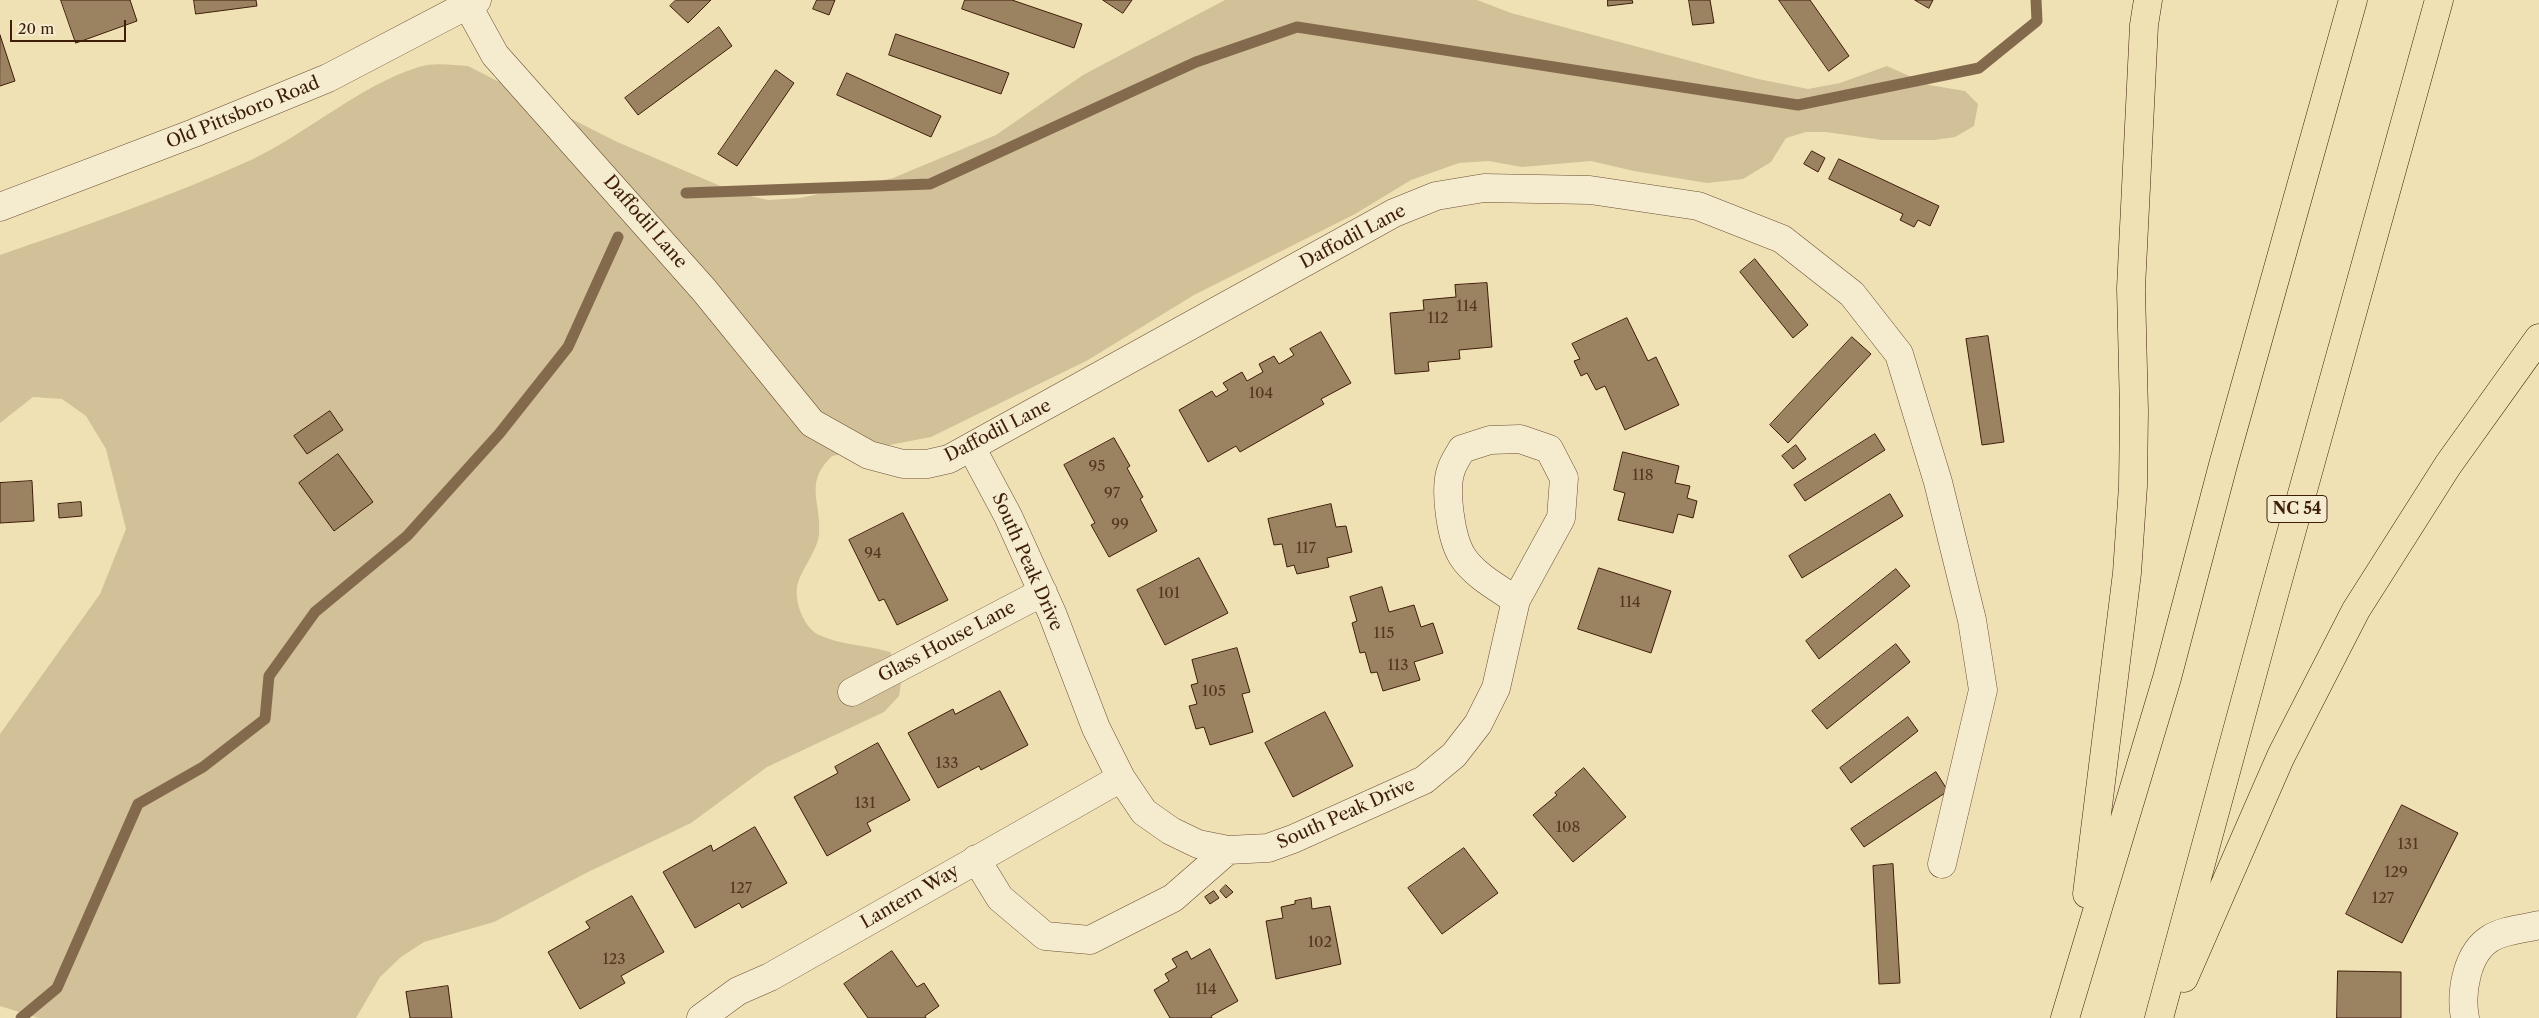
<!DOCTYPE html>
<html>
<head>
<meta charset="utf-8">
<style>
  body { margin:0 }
  #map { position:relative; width:2539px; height:1018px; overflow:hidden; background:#f0e1b5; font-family:"Libre Caslon Text",serif }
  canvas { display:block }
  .scale { position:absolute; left:10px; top:20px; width:116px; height:22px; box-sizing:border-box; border:2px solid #3e1d09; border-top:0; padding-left:6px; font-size:15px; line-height:18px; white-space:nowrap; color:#3e1d09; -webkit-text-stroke:4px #f5eccf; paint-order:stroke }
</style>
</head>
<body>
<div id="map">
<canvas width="2539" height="1018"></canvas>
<div class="scale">20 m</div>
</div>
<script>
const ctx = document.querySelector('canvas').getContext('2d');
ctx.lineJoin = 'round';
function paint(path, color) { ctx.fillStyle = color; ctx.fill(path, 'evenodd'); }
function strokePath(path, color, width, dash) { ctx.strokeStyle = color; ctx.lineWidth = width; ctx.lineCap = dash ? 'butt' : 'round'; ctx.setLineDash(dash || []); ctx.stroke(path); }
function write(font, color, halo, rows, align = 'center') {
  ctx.font = font + ' "Libre Caslon Text",serif'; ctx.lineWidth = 4.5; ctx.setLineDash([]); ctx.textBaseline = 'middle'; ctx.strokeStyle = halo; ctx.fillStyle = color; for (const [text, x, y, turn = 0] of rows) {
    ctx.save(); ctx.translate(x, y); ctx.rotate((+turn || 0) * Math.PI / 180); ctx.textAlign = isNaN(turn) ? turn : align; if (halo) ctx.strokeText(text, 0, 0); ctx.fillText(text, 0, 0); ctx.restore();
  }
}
const green = new Path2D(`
  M1225,0H1477L1511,13L1758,79L1808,89L1840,83L1887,66L1929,85L1965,91L1978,104L1974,126L1955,137L1934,140H1882L1826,132H1806L1786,138L1771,162L1743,179L1707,183L1634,171L1591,161L1522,167L1489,161L1459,163L1411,180L1355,214L1194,295L1088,360L931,437L832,456C803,484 822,502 819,535C817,552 798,574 797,588C795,603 804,628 819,635C840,645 867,645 890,652L902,676L899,696L884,712L767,767L691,823L586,873L494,922L424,942L401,957L380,977L356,1018H38L0,1006V734L100,594L126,529L106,449L86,416L62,399L33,397L0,423V255C84,226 169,197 251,160C306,134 362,84 419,67C434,62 453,65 468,66L615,141L737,193L768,200L800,198L893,178L996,135L1083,75Z`);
const stream = new Path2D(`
  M686,193L930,184L1196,62L1297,27L1798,105L1979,68L2037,21L2036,0
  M21,1018L57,988L138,804L203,767L265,719L269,676L315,612L407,536L499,434L568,347L618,237`);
const building = new Path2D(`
  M61,0H130L137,21L76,43Z
  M194,0H256L257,6L196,14Z
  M676,0H711L688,23L670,6Z
  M817,0H835L829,15L813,9Z
  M965,0H1012L1082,24L1074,48L962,9Z
  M1103,0H1132L1123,13Z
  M1608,0H1632L1633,3L1608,6Z
  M1689,0H1710L1714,23L1693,25Z
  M1779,0H1810L1849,56L1829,71Z
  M1915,0H1933L1929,8Z
  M719,27L732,46L638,115L625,98Z
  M896,34L1009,73L1001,94L889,55Z
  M0,35L15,81L0,86Z
  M776,70L794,83L737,166L718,154Z
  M847,73L941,116L931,137L837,95Z
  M1812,151L1825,158L1818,172L1804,164Z
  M1839,159L1939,206L1930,226L1918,220L1914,227L1900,220L1903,214L1829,179Z
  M1755,259L1808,325L1793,338L1740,272Z
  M1487,283L1492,347L1459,350L1460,359L1428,362L1429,371L1395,374L1390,313L1424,310L1423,300L1456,297L1455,285Z
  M1627,318L1648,361L1656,357L1679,405L1625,430L1605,386L1596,390L1587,373L1581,376L1574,361L1580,359L1572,344Z
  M1321,332L1351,383L1321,399L1324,404L1240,452L1236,446L1208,462L1179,410L1212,391L1216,397L1228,390L1223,383L1242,372L1247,381L1263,372L1259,364L1274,356L1279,364L1294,355L1290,349Z
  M1988,336L2004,442L1982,445L1966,339Z
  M1852,337L1871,354L1788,443L1770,425Z
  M330,411L343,430L307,454L294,436Z
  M1875,434L1885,450L1805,501L1794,485Z
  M1114,438L1130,466L1127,468L1143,497L1140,499L1157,531L1109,557L1091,525L1095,523L1064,465Z
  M1796,445L1806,459L1793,469L1782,456Z
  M1623,452L1679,466L1675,483L1690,486L1687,498L1697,501L1693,518L1678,514L1673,533L1618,520L1625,493L1614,490Z
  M338,454L373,502L334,531L299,483Z
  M32,481L34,521L0,523V483Z
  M1890,494L1903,516L1802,578L1789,556Z
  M81,502L82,516L59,518L58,504Z
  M1331,504L1336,527L1346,526L1352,552L1327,558L1329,567L1297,574L1294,565L1287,567L1282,544L1274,545L1268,519Z
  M903,513L948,600L897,625L884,599L879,601L849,540Z
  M1199,558L1228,613L1165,645L1137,590Z
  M1599,568L1671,591L1651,653L1578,629Z
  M1896,569L1910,586L1819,659L1806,641Z
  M1382,587L1389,612L1414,605L1421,627L1433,623L1443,653L1414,662L1420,680L1383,691L1377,672L1371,673L1365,652L1360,653L1352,623L1357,621L1350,597Z
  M1896,644L1910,662L1827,729L1812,711Z
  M1237,648L1250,692L1242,694L1253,732L1210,745L1204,727L1196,729L1189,706L1197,704L1191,685L1198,683L1192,660Z
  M1000,691L1028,745L981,770L979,766L938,788L908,733L953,709L955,714Z
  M1325,712L1353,766L1293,797L1265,743Z
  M1908,717L1918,731L1851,783L1840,768Z
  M878,743L910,800L867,823L871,831L827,856L794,797L838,773L835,767Z
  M1584,768L1626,817L1573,862L1533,815L1557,795L1555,793Z
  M1936,772L1948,791L1864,847L1851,829Z
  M2402,805L2458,833L2402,943L2346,914Z
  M755,827L787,883L742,908L739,903L695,928L663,872L711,845L713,851Z
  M1464,848L1498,893L1442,934L1408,888Z
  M1893,864L1900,983L1879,984L1873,866Z
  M1226,885L1233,892L1226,898L1220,891Z
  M1214,891L1219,898L1210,904L1205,897Z
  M632,896L664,952L621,976L625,983L580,1009L548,952L590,928L586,922Z
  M1311,898L1312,909L1330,906L1341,964L1276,979L1266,921L1283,918L1281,907L1295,904V901Z
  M1210,949L1238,1001L1211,1016L1212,1018H1170L1154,990L1169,981L1165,974L1177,967L1172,959L1187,951L1191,959Z
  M892,951L917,987L924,983L939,1006L925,1016L926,1018H868L844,984Z
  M2338,971L2401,972V1018H2337Z
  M448,986L452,1018H410L406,992Z`);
const minor = new Path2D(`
  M468,6L495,55L704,290L812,423L869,455L903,464H927L949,459L1394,213L1436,196L1484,188L1590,190L1698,206L1782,239L1852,294L1899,354L1938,482L1972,620L1983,690L1942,864
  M0,207L194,133L328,78L477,0
  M971,447L1008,516L1052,613L1096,728L1121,778L1144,812L1171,831L1198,844L1228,850L1268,848L1293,839L1424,780L1454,755L1478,724L1496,688L1516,600L1561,518L1564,478L1549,449L1520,439L1490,440L1462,449C1458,456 1453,463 1451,470C1444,490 1451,538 1462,556C1474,575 1498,588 1516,600
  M852,692L1043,592
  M976,859L1000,898L1045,936L1090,940L1173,898L1228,850
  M701,1018L738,991L770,977L1121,778
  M2465,1018C2460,992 2467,952 2491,938C2504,930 2524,929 2539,925`);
const highway = new Path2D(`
  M2087,894L2127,573L2133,486L2134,411L2131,288L2144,25L2148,0
  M2184,978L2281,756L2356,610L2448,465L2539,338
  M2065,1018L2167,678L2223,465L2353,0
  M2159,1018L2272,602L2439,0`);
const numberNames = [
  ["114",1467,307],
  ["112",1438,319],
  ["104",1261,394],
  ["95",1097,467],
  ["118",1643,476],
  ["97",1112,494],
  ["99",1120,525],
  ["117",1306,549],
  ["94",873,554],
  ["101",1169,594],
  ["114",1630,603],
  ["115",1384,634],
  ["113",1398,666],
  ["105",1214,692],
  ["133",947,764],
  ["131",865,804],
  ["108",1568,828],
  ["131",2408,845],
  ["129",2396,873],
  ["127",741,889],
  ["127",2383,899],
  ["102",1320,943],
  ["123",614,960],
  ["114",1206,990]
];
const shields = [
  [2297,509,60]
];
const shieldNames = [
  ["NC 54",2297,509]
];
const streetNames = [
  ["Old Pittsboro Road",243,113,-22],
  ["Daffodil Lane",645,222,49],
  ["Daffodil Lane",1353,237,-28],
  ["Daffodil Lane",998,431,-27],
  ["South Peak Drive",1027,562,66],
  ["Glass House Lane",947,642,-28],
  ["South Peak Drive",1346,814,-24],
  ["Lantern Way",910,897,-30]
];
paint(green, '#d2c098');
strokePath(stream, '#846a4d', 11);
paint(building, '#9b8362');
strokePath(building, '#3e1d09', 1);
strokePath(minor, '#6a4e34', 29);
strokePath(highway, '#3e1d09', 29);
strokePath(minor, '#f5eccf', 28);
strokePath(highway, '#f0e1b5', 28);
write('15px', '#55361f', null, numberNames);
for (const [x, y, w] of shields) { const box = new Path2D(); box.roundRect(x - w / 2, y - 13.5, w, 27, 4); ctx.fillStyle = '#f5eccf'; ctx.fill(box); strokePath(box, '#3e1d09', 1); }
write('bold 16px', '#3e1d09', null, shieldNames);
write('18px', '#3e1d09', '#f5eccf', streetNames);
</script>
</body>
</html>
